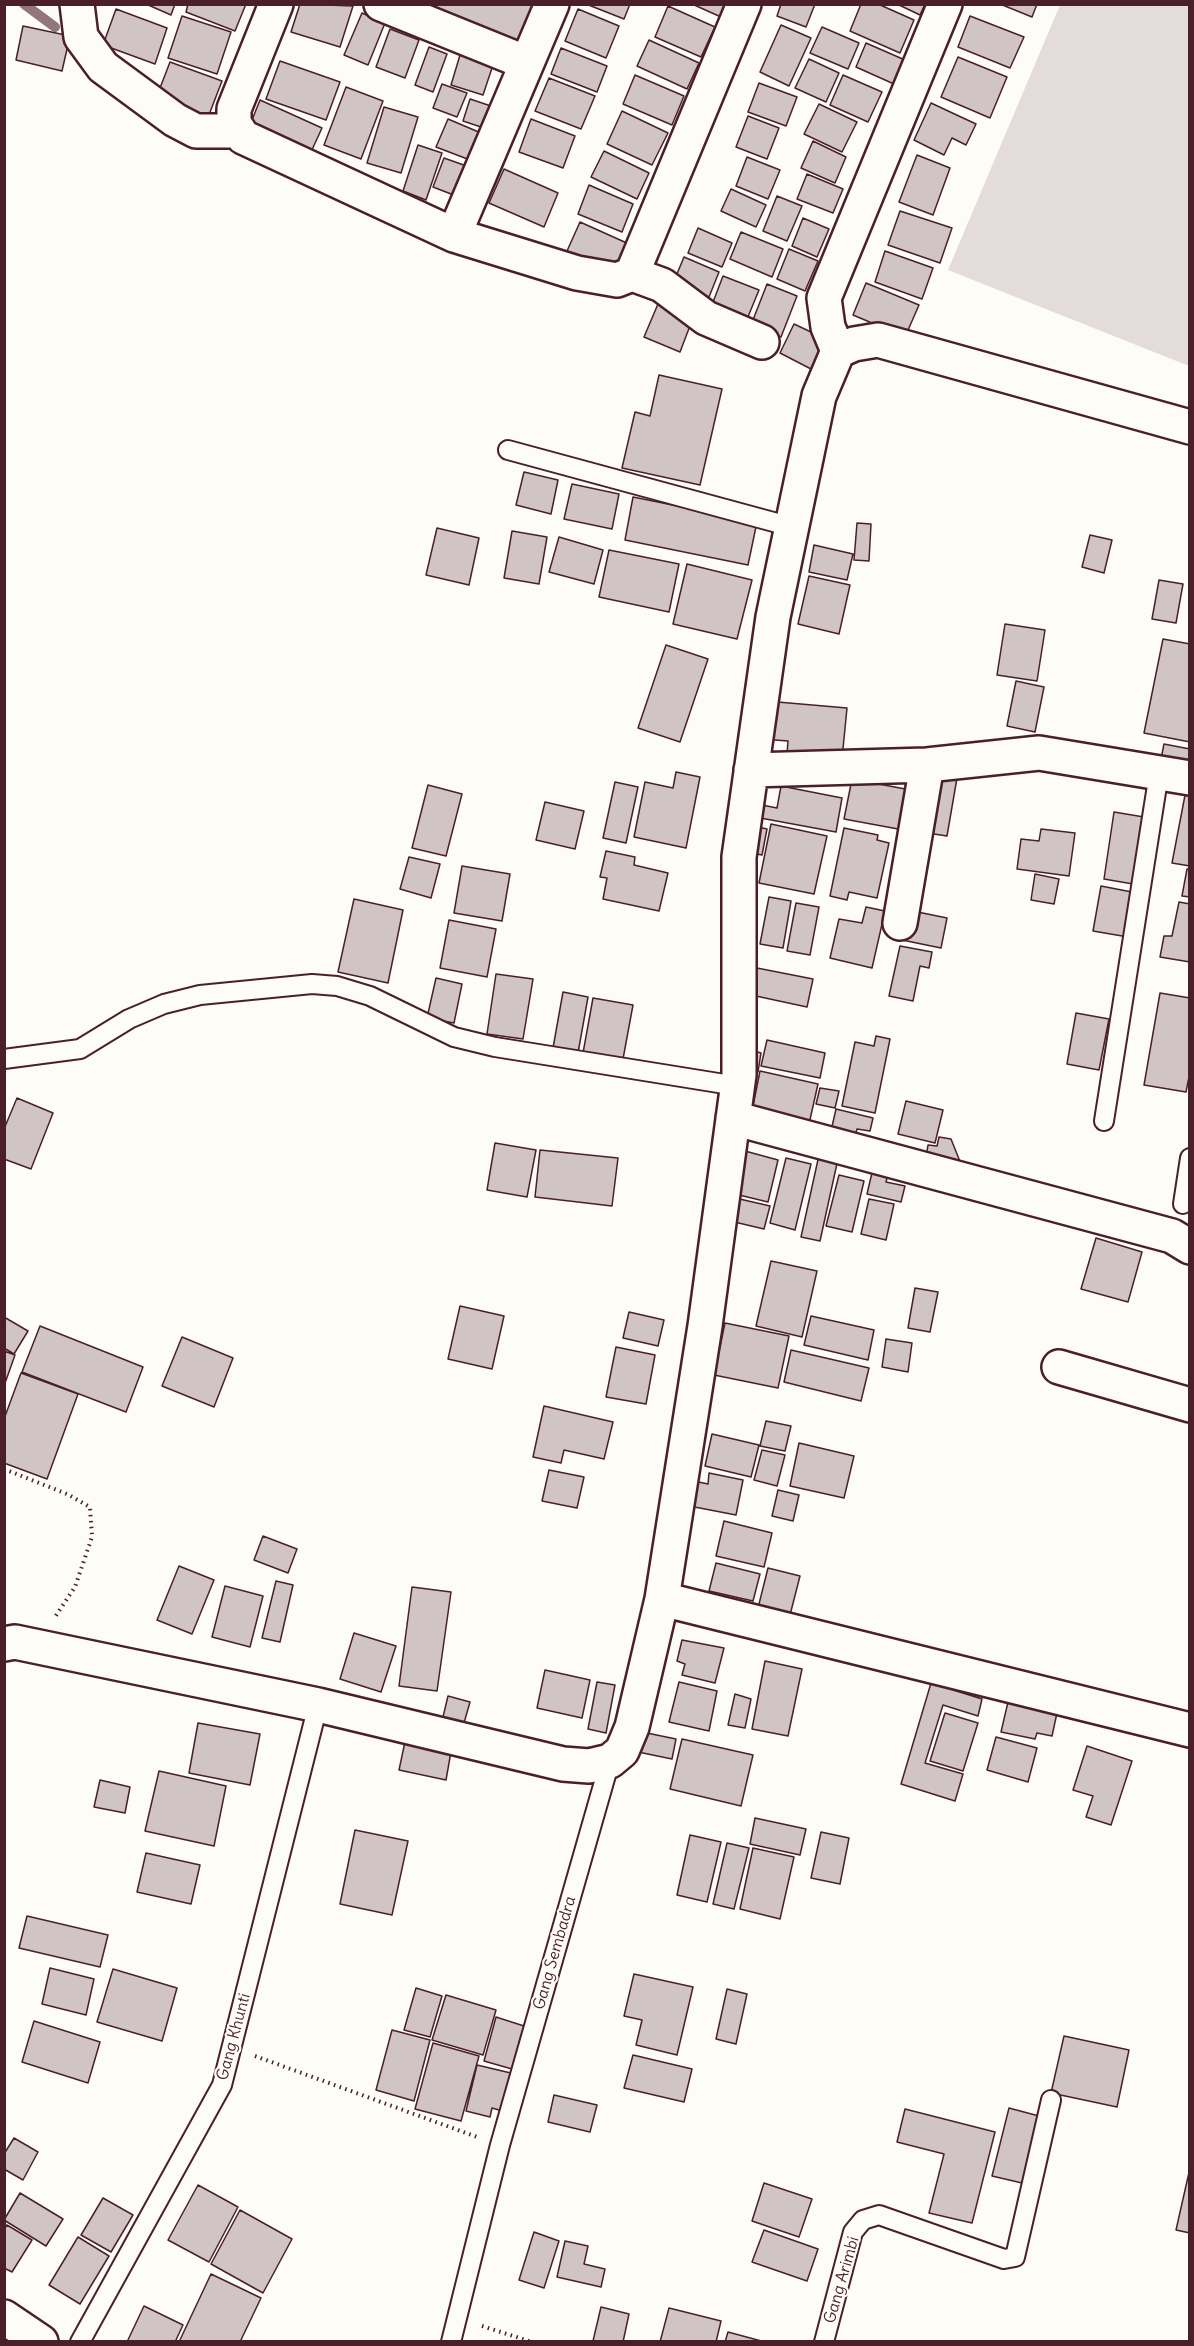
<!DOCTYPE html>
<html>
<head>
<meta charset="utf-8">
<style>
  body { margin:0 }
  #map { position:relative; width:1194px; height:2346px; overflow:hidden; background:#fdfcf7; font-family:Delius,sans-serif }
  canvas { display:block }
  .frame { position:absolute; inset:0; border:6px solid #4a1f2b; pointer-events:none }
</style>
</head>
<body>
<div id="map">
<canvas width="1194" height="2346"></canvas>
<div class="frame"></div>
</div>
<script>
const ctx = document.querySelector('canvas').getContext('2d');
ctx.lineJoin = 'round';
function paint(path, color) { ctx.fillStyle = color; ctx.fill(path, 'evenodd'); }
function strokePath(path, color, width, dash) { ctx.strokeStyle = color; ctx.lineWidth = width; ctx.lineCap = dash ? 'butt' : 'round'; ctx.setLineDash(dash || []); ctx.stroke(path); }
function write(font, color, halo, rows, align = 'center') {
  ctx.font = font + ' Delius,sans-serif'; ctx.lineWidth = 4.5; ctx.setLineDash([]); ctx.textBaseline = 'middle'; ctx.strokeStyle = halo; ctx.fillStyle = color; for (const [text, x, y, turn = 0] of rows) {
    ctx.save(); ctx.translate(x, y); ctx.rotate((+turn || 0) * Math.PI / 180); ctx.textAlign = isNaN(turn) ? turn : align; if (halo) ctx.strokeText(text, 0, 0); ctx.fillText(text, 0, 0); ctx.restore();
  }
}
const green = new Path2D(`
  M1060,5H1189V366L948,270Z`);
const stream = new Path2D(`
  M24,4L55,27`);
const building = new Path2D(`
  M146,4H175L171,15Z
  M188,4H246L235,31L186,12Z
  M300,4L353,6L340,47L291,32Z
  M424,4H537L517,48Z
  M586,4H630L624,19Z
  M692,4H726L721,17Z
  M781,4H815L806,27L777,16Z
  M861,4H878L914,20L900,53L850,31Z
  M897,4H925L920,15Z
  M1000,4H1037L1032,17Z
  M668,6L715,27L701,57L655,37Z
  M116,9L167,28L155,64L103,45Z
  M578,9L619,26L606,58L565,41Z
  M362,13L385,23L368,65L344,55Z
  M182,16L231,32L217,74L168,58Z
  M970,16L1024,37L1010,68L958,47Z
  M781,25L811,38L789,86L760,72Z
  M23,26L70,36L62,71L16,60Z
  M822,27L859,43L848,69L810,53Z
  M390,29L419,40L405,78L376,67Z
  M649,40L699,63L687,89L637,66Z
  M866,43L905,60L894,84L856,67Z
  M429,47L447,54L433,92L415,85Z
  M561,48L607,66L597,92L551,74Z
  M460,55L493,65L483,95L451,85Z
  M958,57L1007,77L990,118L941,97Z
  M809,59L839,73L826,102L795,88Z
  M280,61L340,82L326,120L266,99Z
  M170,62L222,81L207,120L155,101Z
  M635,75L684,96L672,125L623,104Z
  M843,75L882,92L868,122L830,105Z
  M549,78L595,96L581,129L535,111Z
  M759,83L797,97L786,126L748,112Z
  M442,84L467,93L457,117L433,108Z
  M346,87L383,101L361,159L324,145Z
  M470,99L497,108L490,130L463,121Z
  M260,100L322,128L311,152L250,125Z
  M931,103L976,124L966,145L952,138L944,155L914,140Z
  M819,104L857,122L842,152L804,134Z
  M384,107L418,117L401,173L367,163Z
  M622,111L668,133L652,165L607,144Z
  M748,116L779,128L767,159L736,147Z
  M448,119L481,133L470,160L436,147Z
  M531,119L575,136L563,168L519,152Z
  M813,141L846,157L835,183L801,168Z
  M418,145L442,153L426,200L403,191Z
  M604,151L649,173L637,199L591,177Z
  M917,155L950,168L933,215L899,202Z
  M747,157L780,170L768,199L736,186Z
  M444,158L475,169L464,199L433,187Z
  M504,169L558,193L544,227L489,203Z
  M807,174L843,189L833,213L797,199Z
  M589,185L633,204L622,232L578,214Z
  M731,189L766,205L756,227L721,211Z
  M777,196L802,206L787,241L763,231Z
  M900,211L952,228L940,263L888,245Z
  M803,218L829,229L817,257L792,246Z
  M580,222L629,244L617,272L567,251Z
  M698,228L732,243L722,267L688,253Z
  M741,232L783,249L772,277L730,259Z
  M789,249L818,261L805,291L777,279Z
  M885,251L933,268L922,299L875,282Z
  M684,257L719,272L709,297L674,281Z
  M723,276L759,290L745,324L710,310Z
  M866,283L919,305L905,337L853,315Z
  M767,284L797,296L781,337L751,325Z
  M658,304L693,318L680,352L644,337Z
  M794,324L828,340L813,370L780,353Z
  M659,375L722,389L700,485L622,468L635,412L650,416Z
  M524,472L558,480L551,514L516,505Z
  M572,484L619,494L612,529L564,519Z
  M633,497L757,522L748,565L625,540Z
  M857,523L871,524L869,561L854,560Z
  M437,528L479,538L469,585L426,575Z
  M512,531L547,537L539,584L504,578Z
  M1090,535L1112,540L1104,573L1082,567Z
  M559,537L603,550L594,584L549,572Z
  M814,545L853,554L847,580L809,572Z
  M609,550L679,564L669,612L599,597Z
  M687,564L752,580L737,639L673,624Z
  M809,576L850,585L839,634L798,624Z
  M1159,580L1183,584L1176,623L1152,619Z
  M1005,624L1045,630L1037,681L997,675Z
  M1163,639L1190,644V742L1144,733Z
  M666,645L708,659L680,742L638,728Z
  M1016,681L1044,687L1035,732L1007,726Z
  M766,701L847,708L842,759L787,754L788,741L762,739Z
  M1164,744L1190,749V770L1160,764Z
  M676,772L700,777L686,848L634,837L645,782L673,788Z
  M931,774L957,778L947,836L921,832Z
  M852,779L916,791L909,831L844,819Z
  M615,782L638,787L626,843L603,838Z
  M428,785L462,794L446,856L412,848Z
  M781,786L842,798L836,832L755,817L757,804L777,808Z
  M1186,790H1190V866L1172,863Z
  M545,802L584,811L575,849L536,840Z
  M1114,812L1144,817L1133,884L1104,879Z
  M771,824L827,836L814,894L759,883Z
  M749,825L767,829L762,855L743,851Z
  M844,828L878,835L877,840L889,843L877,898L849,892L847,900L830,896Z
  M1041,829L1075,833L1069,876L1017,869L1021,839L1039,841Z
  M606,851L635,857L634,865L668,873L659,911L603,899L607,878L600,877Z
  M409,857L440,864L431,898L400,889Z
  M462,866L510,874L502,921L454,913Z
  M1187,869H1190V897L1182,896Z
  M1035,874L1059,879L1054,904L1031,900Z
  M1101,886L1137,893L1128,937L1093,931Z
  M769,897L791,901L783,948L760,944Z
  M354,899L403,910L388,983L338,972Z
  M1179,902L1190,904V962L1160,957L1164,936H1172Z
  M796,903L819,907L810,955L787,951Z
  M866,907L885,911L872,968L830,958L839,919L862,923Z
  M908,910L947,918L941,948L902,940Z
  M449,920L496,929L487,977L440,968Z
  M900,946L932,952L929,968L920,966L913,1001L889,996Z
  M757,968L813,979L807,1007L742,993L747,973L756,974Z
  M496,974L533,979L523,1039L487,1034Z
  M436,978L462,984L454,1023L427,1018Z
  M563,992L588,997L578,1053L553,1048Z
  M1160,993L1190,998V1072L1186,1092L1144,1085Z
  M593,998L633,1005L623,1059L583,1053Z
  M1076,1013L1109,1019L1099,1070L1067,1064Z
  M746,1033L757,1035L754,1051L761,1053L758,1072L740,1069Z
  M876,1036L890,1039L875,1113L842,1106L855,1042L874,1046Z
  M767,1040L825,1053L820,1078L761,1066Z
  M760,1071L818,1084L809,1124L752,1111Z
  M820,1088L839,1091L835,1108L816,1104Z
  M17,1098L53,1113L31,1169L4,1159V1129Z
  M906,1101L943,1110L935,1143L898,1134Z
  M836,1109L873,1118L870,1131L857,1129L855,1136L831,1131Z
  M939,1137L951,1139L961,1164L926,1157L928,1145L937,1146Z
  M495,1143L536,1150L527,1197L487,1190Z
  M540,1150L618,1158L612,1206L535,1197Z
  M745,1151L778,1160L768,1202L735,1194Z
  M819,1155L838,1159L820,1241L801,1237Z
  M786,1158L811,1164L795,1230L770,1223Z
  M875,1160L891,1163L886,1182L905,1186L901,1202L867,1194Z
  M839,1175L864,1181L852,1232L826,1226Z
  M731,1197L770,1206L764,1229L726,1220Z
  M869,1199L894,1204L886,1240L861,1234Z
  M1096,1238L1142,1252L1128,1302L1081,1289Z
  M771,1261L817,1271L802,1337L756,1326Z
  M915,1288L938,1292L930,1332L908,1328Z
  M460,1306L504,1316L492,1369L448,1359Z
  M629,1312L664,1320L658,1346L623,1338Z
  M811,1316L874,1330L868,1360L804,1345Z
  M4,1317L28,1331L14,1354L4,1348Z
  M725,1323L789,1336L778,1388L714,1375Z
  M40,1326L143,1367L126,1412L22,1372Z
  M182,1337L233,1358L214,1407L162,1386Z
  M886,1339L912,1343L908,1372L882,1367Z
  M616,1347L655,1355L646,1404L606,1397Z
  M791,1350L869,1368L861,1401L784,1382Z
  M4,1351L15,1355L4,1386Z
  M21,1373L78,1394L47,1479L4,1463V1419Z
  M544,1406L613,1422L604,1459L564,1450L561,1463L533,1457Z
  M766,1421L791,1426L785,1451L760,1446Z
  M712,1434L759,1445L751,1477L705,1466Z
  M799,1443L854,1456L844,1498L790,1486Z
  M762,1450L785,1455L777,1486L754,1480Z
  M549,1470L584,1477L577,1508L542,1501Z
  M709,1473L743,1480L736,1515L679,1504L684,1479L708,1484Z
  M778,1490L799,1495L793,1521L772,1516Z
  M724,1521L772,1533L764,1567L716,1556Z
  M263,1536L297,1549L288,1573L254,1560Z
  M716,1563L760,1574L753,1601L709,1591Z
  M179,1566L214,1580L192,1634L157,1620Z
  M768,1568L800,1576L790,1615L758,1608Z
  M276,1581L293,1585L280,1642L262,1638Z
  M225,1586L263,1596L250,1647L212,1637Z
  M412,1587L451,1592L437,1691L399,1686Z
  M354,1633L396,1646L381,1692L340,1679Z
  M682,1640L724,1648L715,1683L682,1675L685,1664L677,1661Z
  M765,1661L802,1669L788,1736L752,1729Z
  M545,1670L590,1680L582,1718L537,1708Z
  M597,1682L615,1685L606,1733L588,1729Z
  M679,1682L717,1691L709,1731L669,1722Z
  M931,1683L982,1699L978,1716L943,1705L925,1763L963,1774L955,1801L901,1784Z
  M735,1694L751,1699L745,1728L728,1725Z
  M448,1696L470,1702L464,1723L443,1717Z
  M1008,1702L1057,1713L1052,1736L1037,1733L1035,1739L1001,1732Z
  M945,1713L978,1723L963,1771L930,1761Z
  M198,1723L260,1734L250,1785L189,1773Z
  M642,1732L676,1739L672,1759L638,1752Z
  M406,1737L452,1746L446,1780L399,1770Z
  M996,1737L1037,1748L1028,1782L987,1770Z
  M682,1739L753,1755L741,1806L670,1789Z
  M1087,1746L1132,1761L1111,1825L1086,1817L1093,1796L1073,1790Z
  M159,1771L226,1786L214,1846L145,1831Z
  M100,1780L130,1787L125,1813L94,1807Z
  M755,1818L806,1829L800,1855L750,1844Z
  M355,1830L408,1841L392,1915L340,1904Z
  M821,1832L849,1838L840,1884L811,1878Z
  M690,1835L721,1842L707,1902L677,1895Z
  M727,1843L749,1848L734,1909L713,1904Z
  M753,1848L794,1857L780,1919L740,1909Z
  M146,1853L200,1865L191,1904L137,1892Z
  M27,1916L108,1935L100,1967L19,1948Z
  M50,1968L94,1979L86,2015L42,2004Z
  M113,1969L177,1988L162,2041L97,2022Z
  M634,1974L693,1987L677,2055L636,2045L642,2020L624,2016Z
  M416,1988L442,1996L430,2037L404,2030Z
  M727,1989L747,1994L736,2044L716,2039Z
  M446,1995L496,2010L483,2055L432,2040Z
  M496,2017L524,2026L519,2043L526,2045L519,2071L484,2061Z
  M34,2021L100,2042L88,2083L22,2062Z
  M392,2030L430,2040L414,2101L376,2090Z
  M1064,2036L1129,2050L1117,2107L1051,2093Z
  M433,2043L479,2056L461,2121L415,2109Z
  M633,2055L692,2069L684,2102L624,2088Z
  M477,2065L515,2074L506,2112L492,2108L490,2117L466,2111Z
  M554,2095L597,2105L590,2132L548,2122Z
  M1009,2108L1039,2116L1022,2183L992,2176Z
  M905,2109L995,2132L972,2223L929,2213L944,2154L897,2142Z
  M14,2138L38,2152L23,2180L4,2169V2154Z
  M1190,2168V2233L1176,2230Z
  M764,2183L812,2199L799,2237L752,2221Z
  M198,2185L238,2207L209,2262L168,2240Z
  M20,2193L63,2219L46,2246L4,2220Z
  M103,2198L133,2215L111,2252L81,2235Z
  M240,2210L292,2239L263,2293L211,2264Z
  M7,2225L32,2240L12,2272L4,2268V2229Z
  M764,2230L818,2249L807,2281L752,2262Z
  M534,2232L559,2241L544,2288L519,2280Z
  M78,2237L109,2256L80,2304L49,2285Z
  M565,2241L588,2246L584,2264L605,2269L601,2287L557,2277Z
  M211,2274L261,2298L240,2342H179Z
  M144,2306L183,2325L175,2342H127Z
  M601,2307L629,2314L623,2342L593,2341Z
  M669,2308L721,2321L716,2342H660Z
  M728,2332L765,2342H725Z`);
const path = new Path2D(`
  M4,1469L67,1494L90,1507L92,1537L75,1587L55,1617
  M255,2056L477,2137
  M482,2326L532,2342`);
const service = new Path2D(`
  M508,450L792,527
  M4,1059L80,1049L129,1019L164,1004L200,995L312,984L337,986L370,996L454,1037L495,1047L737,1086
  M1104,1121L1159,773
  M1183,1204L1190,1158
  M80,2342L222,2085L318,1705
  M451,2342L500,2145L610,1761
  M824,2342L853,2232L863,2220L879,2215L1004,2259L1015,2257L1051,2100`);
const minor = new Path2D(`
  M77,4L81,37L103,67L175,120L196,131H237
  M276,4L234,109V123L243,137L454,235L577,273L617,280L632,274L744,4
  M381,4L527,63
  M454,235L552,4
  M632,274L662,285L706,318L762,342
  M838,351L828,327L824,298L945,4
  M751,770L927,765L1039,753L1190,778
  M900,923L927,765
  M733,1118L1172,1236L1190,1247
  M1059,1367L1190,1405
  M662,1599L1190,1730
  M4,1644L15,1642L318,1705L563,1764L589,1766L610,1761L622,1751L632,1727L662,1599L705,1326L739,1075V857L773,617L819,396L838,351L854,344L878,340L1190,427`);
const secondary = new Path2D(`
  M4,2317L41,2342`);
const streetNames = [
  ["Gang Sembadra",555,1953,-74],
  ["Gang Khunti",234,2037,-75],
  ["Gang Arimbi",842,2280,-74]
];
paint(green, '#e3dcda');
strokePath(stream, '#91777b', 10);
paint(building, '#d0c5c4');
strokePath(building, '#4a1f2b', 1.5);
strokePath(service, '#4a1f2b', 22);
strokePath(minor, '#4a1f2b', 38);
strokePath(secondary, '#4a1f2b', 38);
strokePath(path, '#4a1f2b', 4, [1.5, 4.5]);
strokePath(service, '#fdfcf7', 18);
strokePath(minor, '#fdfcf7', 33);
strokePath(secondary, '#fdfcf7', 33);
write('16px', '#4a1f2b', '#fdfcf7', streetNames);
</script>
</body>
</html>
